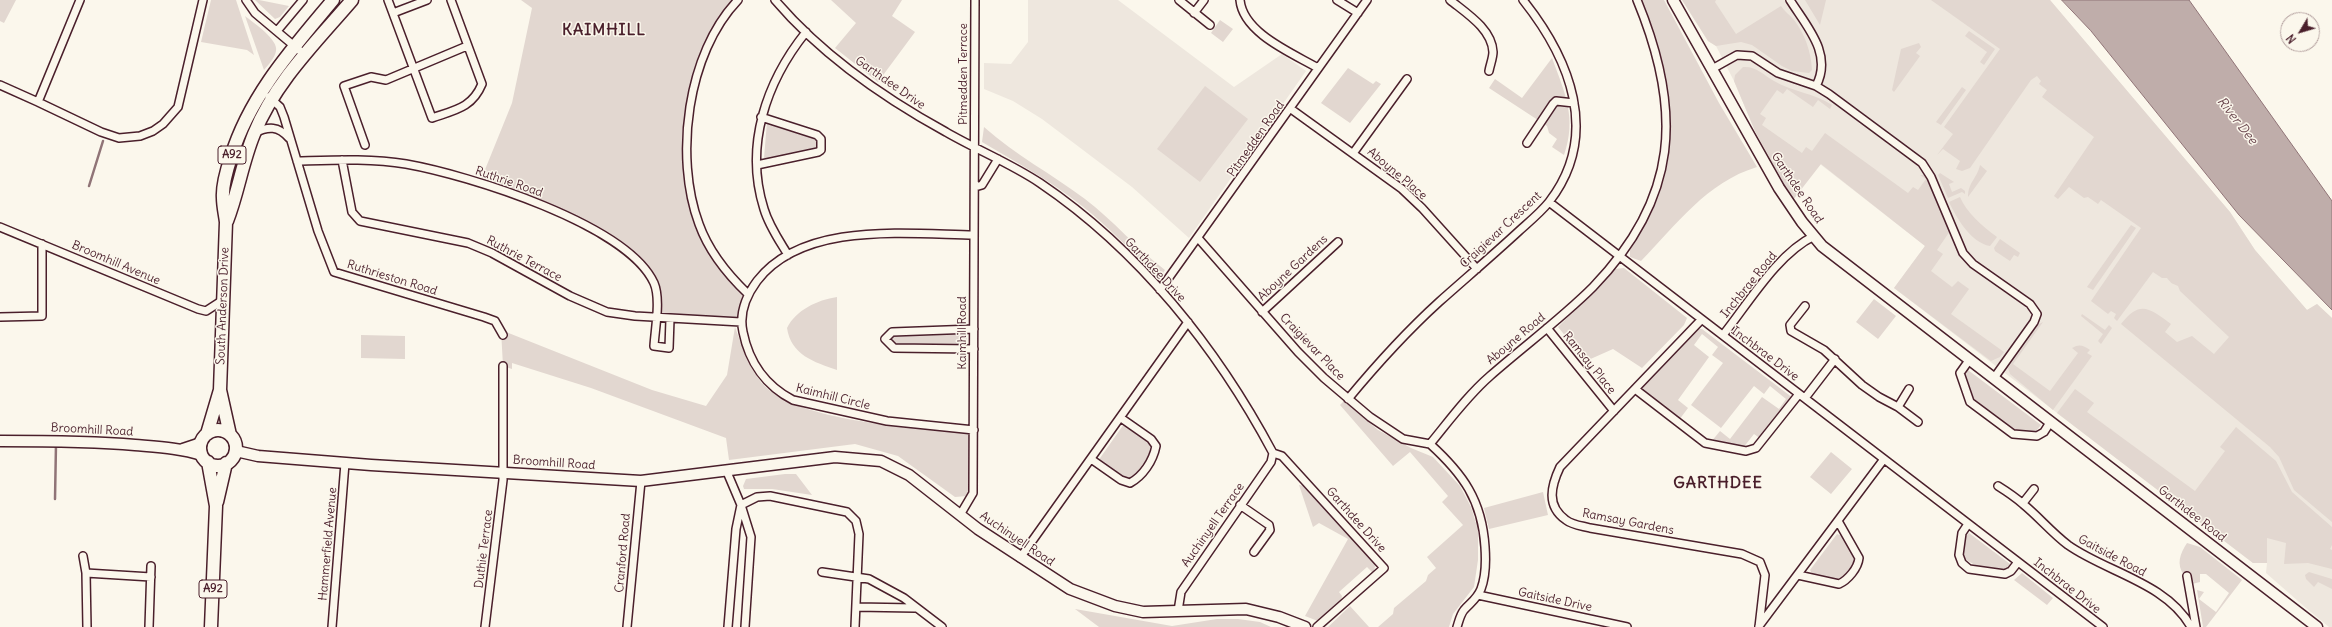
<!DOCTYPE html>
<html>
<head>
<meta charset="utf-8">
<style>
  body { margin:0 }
  #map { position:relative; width:2332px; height:627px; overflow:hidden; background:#fbf7ec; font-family:Delius,sans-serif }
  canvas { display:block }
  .north { position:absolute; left:2280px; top:12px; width:40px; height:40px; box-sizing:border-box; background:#fbf7ec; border:1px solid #b4a19f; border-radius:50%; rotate:232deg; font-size:11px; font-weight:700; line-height:16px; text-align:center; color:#4a1f2b }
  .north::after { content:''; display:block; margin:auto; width:14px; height:18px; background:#4a1f2b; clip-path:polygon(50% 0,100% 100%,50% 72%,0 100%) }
</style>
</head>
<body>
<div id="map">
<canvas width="2332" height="627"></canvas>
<div class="north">N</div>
</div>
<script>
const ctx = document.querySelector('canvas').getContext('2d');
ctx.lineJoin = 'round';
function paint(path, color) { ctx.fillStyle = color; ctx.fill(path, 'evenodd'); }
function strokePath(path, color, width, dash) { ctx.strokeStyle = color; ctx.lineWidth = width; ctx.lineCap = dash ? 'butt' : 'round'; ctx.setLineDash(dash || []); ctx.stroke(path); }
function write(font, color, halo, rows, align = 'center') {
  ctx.font = font + ' Delius,sans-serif'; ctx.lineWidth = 3; ctx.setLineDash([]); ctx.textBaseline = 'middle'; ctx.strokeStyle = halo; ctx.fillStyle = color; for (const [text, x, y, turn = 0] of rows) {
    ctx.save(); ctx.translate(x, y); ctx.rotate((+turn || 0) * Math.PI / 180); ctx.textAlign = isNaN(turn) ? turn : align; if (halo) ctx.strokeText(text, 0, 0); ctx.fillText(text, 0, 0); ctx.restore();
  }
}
const built = new Path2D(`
  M1028,0H1118L1234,87L1282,54L1306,71L1189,238L1132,187L1042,119L1013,101L984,89V63L1011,64L1028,42Z
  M1682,0H2050L2230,212L2255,250L2307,310L2317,304L2332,318V627H2329L2306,608L2266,573L2267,563H2253L1894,288L1925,246L1820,164L1775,170L1755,131L1734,81L1716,46L1708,41Z`);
const green = new Path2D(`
  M0,0H16L4,23L0,21Z
  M211,0H236L254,55L247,50L201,42Z
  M255,0H259L289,6L280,17L275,19Z
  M521,0H738L702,59L687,129L691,196L713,254L748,294L741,322L656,318V295L644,267L583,225L480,182L512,103L532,8Z
  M831,0H902L892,16L915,32L878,82L835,48L856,23Z
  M1640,0H1664L1719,103L1757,167C1707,182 1676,225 1641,261L1630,257V250C1638,235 1648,221 1655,205C1684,140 1669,62 1640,0Z
  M1682,0H1716L1715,2L1736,34L1781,6C1785,12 1790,15 1794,20C1805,34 1811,52 1812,70L1809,73L1792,71L1782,66L1752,45L1741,42L1716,46L1708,41Z
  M1805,0H1826L1820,25Z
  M1931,0H2050L2230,212L2255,250L2307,310L2317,304L2332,318V522L2294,490L2279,457L2270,447L2121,324C2140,300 2149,308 2171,324L2165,332L2177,342L2192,336L2214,354L2229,337L2180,291L2178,286C2171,283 2172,284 2167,278H2162L2153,272L2117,321L2114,318L2116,314L2111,311L2108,314L2091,301L2141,228L2101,200L2098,204L2088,197L2084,198L2069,187L2058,199L2054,196L2094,137L2042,97L2047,90L2039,84L2041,81L2037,76L2031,80L1970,168L1962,171L1956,169L1960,161L1943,149L1937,155L1953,134L1944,127L2000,49Z
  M245,16C254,23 279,40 276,51C275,58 268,65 264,70Z
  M1220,20L1233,29L1223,42L1211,33Z
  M1969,31L1995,49L1984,65L1980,62L1987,52L1965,36Z
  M1919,43L1921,47L1916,53L1920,56L1894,92L1892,90L1901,49Z
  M1552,58C1565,93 1577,118 1564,155L1552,147L1557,139L1549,133L1547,126L1489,88L1495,79L1522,98Z
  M1743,67C1757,66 1763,75 1774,81C1793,92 1814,93 1832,105L1830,109L1818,100L1813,107L1787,89L1783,94L1777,90L1760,114L1766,118L1762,125L1802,153L1806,147L1812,151L1825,133L1908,193L1913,187L1918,190L1926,179L1920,175H1925L1950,231L1937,250L1943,254L1931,271L1952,287L1958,281L1969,289L1951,314L2004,352L2000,357L1991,361L1894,288L1925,246L1821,164L1793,200L1755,131L1734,81L1735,75Z
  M1348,68L1373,84L1376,81L1381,84L1350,123L1321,103Z
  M1205,86L1248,119L1200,182L1157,149Z
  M1962,87L1966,90L1941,125L1936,122Z
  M767,122L815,137L818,140L817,146C811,156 777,157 766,159L764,158Z
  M984,127C1015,155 1052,174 1085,199C1114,221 1137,249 1165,270L1162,275L1156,276C1132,252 1109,227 1082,206C1051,181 1016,162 982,142Z
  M1980,165L1987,171L1968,197C1968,182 1977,179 1980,165Z
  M1940,173L1954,182L1949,184L1952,192L1961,188L1965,191V194L1962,192L1948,198L1938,175Z
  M1960,197C1966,212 1982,226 1997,237L1990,246C1971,243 1956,217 1949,202Z
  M2131,225L2136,228L2093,290L2087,287Z
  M2000,239L2020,253L2018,257L2014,255L2010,261L1995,251L1994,248Z
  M1624,268L1687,318L1684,325L1642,368L1613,349L1586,361L1558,327L1615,269Z
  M837,297V370C814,362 791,355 787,328C796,310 817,300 837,297Z
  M1874,299L1896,316L1878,339L1856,322Z
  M2082,314L2105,330L2109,325L2112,328L2101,344L2098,341L2103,334L2081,316Z
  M2043,322L2013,364L2050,391L2078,353L2072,348C2079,344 2083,345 2090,350L2087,353L2092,356L2053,410L2010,374L2008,368L2039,324Z
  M735,327C742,346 748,366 761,382C794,423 918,427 970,434L971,490L967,496L955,497L898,456L855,444L729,460L726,438L591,388L512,363V369L503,366L501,330L652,390L706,406L727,375Z
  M1699,329H1702L1793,398L1761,439L1754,434L1743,448L1711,442L1720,431L1730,439L1762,397L1779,409L1786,399L1770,386L1764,394L1754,386L1721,428L1691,405L1723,363L1712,355L1718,347L1702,334L1694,345L1709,357L1678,400L1688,408L1679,420L1643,392L1642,387Z
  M903,333H967V345L903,346L891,342V337Z
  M361,335L405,336V359L361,358Z
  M1968,370L2041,425L2036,431H2013L1973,398L1964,376Z
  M2075,389L2094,403L2087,412L2195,491L2225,451L2220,447L2236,427L2276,461L2292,492L2332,527V545L2330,549L2332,550V569L2308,563L2284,564L2286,543L2267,538V563H2253L2057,413Z
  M1344,401L1378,430L1411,448L1433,457L1460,486L1471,507L1478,530V560L1474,587L1453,614L1449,627H1378L1393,614L1394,608L1426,581L1428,575L1436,568L1427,557L1463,525L1442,502L1448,496L1410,452L1393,466L1340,405Z
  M1124,424L1147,440L1152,451C1150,458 1146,462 1142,468C1127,489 1114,472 1098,461Z
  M1831,452L1852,469L1831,494L1810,477Z
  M785,474H796L812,495L772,489H744L743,486L746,479Z
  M1299,485L1305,486L1374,561L1375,567L1373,573L1367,567L1339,592L1342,596L1341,601L1318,621L1305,616L1348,539L1319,523L1313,527Z
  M1543,492L1548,515L1489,529L1484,508Z
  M1969,533L2010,564L2008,569C1994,573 1971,566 1962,556L1964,538Z
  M1837,534L1842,536L1854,558L1853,563L1842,579L1836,580L1813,575L1810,570Z
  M2187,543L2200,547L2242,580L2206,627H2203L2197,590L2204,592L2199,599L2216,612L2229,593L2206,574H2200V582L2192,584L2191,574L2184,575C2176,564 2180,554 2187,543Z
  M2309,572L2332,579V589L2318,582L2314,587L2306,579L2305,575Z
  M2022,573L2053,598L2047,605L2014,580Z
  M1350,606L1369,627H1328Z
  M1075,609L1172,626L1217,619H1238L1260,622L1271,627H1099Z`);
const water = new Path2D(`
  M2062,0H2189L2332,201V310L2239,215L2091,31Z`);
const stream = new Path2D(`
  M89,186L103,141
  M55,499L56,444`);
const street = new Path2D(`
  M246,0L255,13L305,55
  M388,0L432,118C455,110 472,108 482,84L451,0
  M738,0C687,53 674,157 699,224C709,252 727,274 748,294
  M775,0C821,54 884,98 946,132C977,150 1010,163 1040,183C1139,250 1217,348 1273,453
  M1179,0L1210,25
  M1240,0C1243,33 1292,53 1318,68
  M1337,0L1358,13
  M1450,0C1466,13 1492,29 1493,52C1493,58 1490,65 1489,71
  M1790,0C1807,27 1833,54 1816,86
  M393,13L427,0
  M1194,13L1204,0
  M277,31L303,0
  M1712,69L1737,55L1752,56L1778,73L1816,86L1829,94L1922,163L1931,177L1963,253L1973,264L2030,304L2037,314L2034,322L1994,378
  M0,85L38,102L80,0
  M269,97L280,107L284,117L318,231L334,272L484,317L495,321L503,335
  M38,102L101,132L119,138L140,136L153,131L163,124L178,107L203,0
  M1291,109L1402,189L1422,208L1477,269
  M254,133C269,126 278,126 289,138
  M1527,143L1553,104L1556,101L1574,103
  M365,145L344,86L371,77L386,80L467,46
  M1354,152L1407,79
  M342,160L352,212L360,221L468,243L492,253L570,296L607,312L635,316L741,322
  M297,161C333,160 371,158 406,164C468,175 627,224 654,283C661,299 655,329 654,346L669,348L670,319
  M757,165L818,152L821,150V139L817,135L761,117
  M975,187L982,185L998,159
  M1549,202L2103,627
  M0,227L198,309L206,311L223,300
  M974,235C907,234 803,221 757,281C746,296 739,314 743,332C749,362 766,386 793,400L887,421L974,430
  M1198,238L1298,352L1324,378L1370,417L1403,439L1430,444
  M788,255C779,240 769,226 764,209C744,146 766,82 806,32
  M1160,290L1367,0
  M1805,306L1790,325L1791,331L1824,350L1862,385L1879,397L1898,407L1918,422
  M1262,312L1338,242
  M0,317L42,316V244
  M1701,320L1560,467C1551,486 1546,506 1566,520C1572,525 1583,526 1590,528L1742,554L1760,562L1765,575L1759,627
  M1547,328L1614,411
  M1723,335C1748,304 1777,254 1814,236
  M974,349L894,348L885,339L892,332L974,329
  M1970,359L1960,373L1970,402L2013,434L2037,436L2044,432L2051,421
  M1635,389L1705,443L1746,451L1756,448L1799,394
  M1805,398L1835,359
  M1348,399C1377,364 1406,332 1439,302C1466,278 1493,255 1519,231C1529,222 1541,212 1549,202C1601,135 1570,59 1523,0
  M1898,407L1909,389
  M1430,444C1449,421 1467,396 1490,376C1524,346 1561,319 1593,287C1679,198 1683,111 1637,0
  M1430,444C1463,474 1482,500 1485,547C1486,561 1486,576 1481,589C1477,599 1470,603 1464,610C1460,615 1459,621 1457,627
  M1273,453L1282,456L1384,568L1317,627
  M1091,459L1121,480L1130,483C1143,476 1153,461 1156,446L1151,439L1121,418
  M727,472L741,505L757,497L770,496L847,512L856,521L859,534L855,627
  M1998,486C2006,491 2015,497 2023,504C2039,517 2051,532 2068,545C2106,572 2167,583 2191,627
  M2023,503L2034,489
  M741,505L751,537L745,627
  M1240,505L1269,525L1270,530L1254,552
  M960,515L973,493L975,0
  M1968,524L1962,533L1959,555L1962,563L1969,569L2005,574L2011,571L2018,562
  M83,556L86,573L87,627
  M1020,558L1188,322
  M822,572L869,579L904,598L942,627
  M86,573L151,577
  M1798,575L1839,584C1848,580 1858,568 1859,558L1838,521
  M2187,576L2196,627
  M1478,595L1627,627
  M856,607L915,608
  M1178,611L1181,592L1271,462L1273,453
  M1759,626L1884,459
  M149,627L151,566
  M332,627L345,463
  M485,627L503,480V366
  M627,627L641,481
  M728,627L736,529L741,505`);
const secondary = new Path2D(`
  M1673,0L1779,188L1802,222L1822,246L2317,627
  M0,441C45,441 90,441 135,445C158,447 180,448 202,455
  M183,449L201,443
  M236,451L258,456L371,465L641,481L835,457L881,461L909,475L978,529L1070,589L1115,606L1143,612L1246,609L1279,617L1305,627`);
const primary = new Path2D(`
  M227,221C238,193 242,163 254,134C275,82 316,42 352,0
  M220,390L230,435
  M200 448a18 18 0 1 1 36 0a18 18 0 1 1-36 0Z
  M207,434L220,390L226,222C225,214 223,206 223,198C222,185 227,169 231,157C250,95 293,48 333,0
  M208,462L216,506L211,627
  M217,502L226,463`);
const shields = [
  [232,155,28],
  [213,589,28]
];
const shieldNames = [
  ["A92",232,155],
  ["A92",213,589]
];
const streetNames = [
  ["Pitmedden Terrace",964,74,-90],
  ["Garthdee Drive",890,83,35],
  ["Pitmedden Road",1256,139,-55],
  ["Aboyne Place",1397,174,40],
  ["Ruthrie Road",509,182,19],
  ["Garthdee Road",1797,188,56],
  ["Craigievar Crescent",1501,230,-43],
  ["Ruthrie Terrace",524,259,28],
  ["Broomhill Avenue",116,263,23],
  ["Aboyne Gardens",1293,268,-43],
  ["Garthdee Drive",1155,270,47],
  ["Ruthrieston Road",392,278,17],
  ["Inchbrae Road",1749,285,-51],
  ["South Anderson Drive",223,306,-88],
  ["Kaimhill Road",963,333,-90],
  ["Aboyne Road",1516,339,-40],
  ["Craigievar Place",1312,347,46],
  ["Inchbrae Drive",1765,354,37],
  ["Ramsay Place",1589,363,51],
  ["Kaimhill Circle",833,397,14],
  ["Broomhill Road",92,430,3],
  ["Broomhill Road",554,463,4],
  ["Garthdee Road",2192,514,38],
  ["Garthdee Drive",1356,520,48],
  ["Ramsay Gardens",1628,522,11],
  ["Auchinyell Terrace",1213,525,-55],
  ["Auchinyell Road",1017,539,34],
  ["Hammerfield Avenue",328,544,-85],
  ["Duthie Terrace",484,549,-83],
  ["Cranford Road",623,553,-85],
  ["Gaitside Road",2112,556,28],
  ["Inchbrae Drive",2067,586,38],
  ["Gaitside Drive",1555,600,12]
];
const waterNames = [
  ["River Dee",2237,121,52]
];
const districtNames = [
  ["KAIMHILL",604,30],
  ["GARTHDEE",1718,483]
];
paint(built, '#eee7de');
paint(green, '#e2d7d0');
paint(water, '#bfadaa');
strokePath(water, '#907477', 1);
strokePath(stream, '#907477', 2.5);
strokePath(street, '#4a1f2b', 10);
strokePath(secondary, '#4a1f2b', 13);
strokePath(primary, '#4a1f2b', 15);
strokePath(street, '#fbf7ec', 7);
strokePath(secondary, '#fbf7ec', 10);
strokePath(primary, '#fbf7ec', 12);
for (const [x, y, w] of shields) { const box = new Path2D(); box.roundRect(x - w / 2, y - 9, w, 18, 3); ctx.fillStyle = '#fbf7ec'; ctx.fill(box); strokePath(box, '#4a1f2b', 1); }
write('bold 11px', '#4a1f2b', null, shieldNames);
write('12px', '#4a1f2b', '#fbf7ec', streetNames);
write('italic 13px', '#6d4a51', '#fbf7ec', waterNames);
ctx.letterSpacing = '1px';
write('bold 16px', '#4a1f2b', '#fbf7ec', districtNames);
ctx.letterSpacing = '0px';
</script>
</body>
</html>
